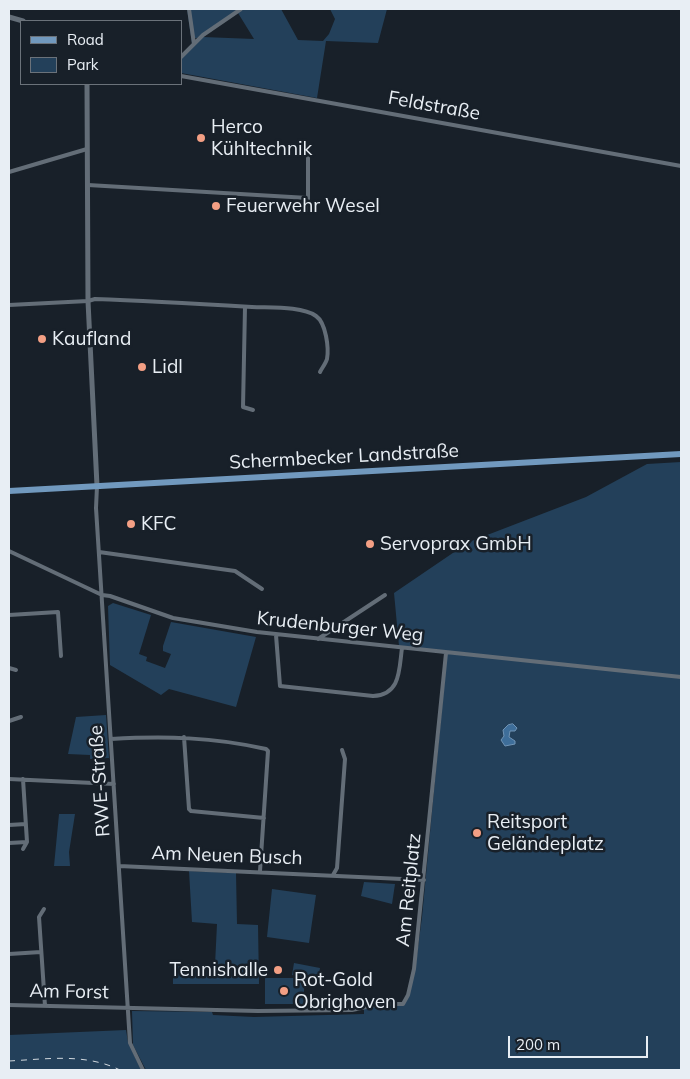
<!DOCTYPE html>
<html>
<head>
<meta charset="utf-8">
<style>
  body { margin:0 }
  #map { position:relative; width:690px; height:1079px; overflow:hidden; background:#182029; font-family:Mulish,sans-serif }
  canvas { display:block }
  .frame { position:absolute; inset:0; border:10px solid #e8eef4; pointer-events:none }
  .legend { position:absolute; left:20px; top:20px; width:162px; height:65px; box-sizing:border-box; background:#182029; border:1px solid #6b727a; margin:0; padding:6px 9px; list-style:none; font-size:15px; color:#e8eef4 }
  .legend li { display:flex; align-items:center; gap:10px; height:25px }
  .legend b { width:25px; border:1px solid #6b727a }
  .scale { position:absolute; left:508px; top:1036px; width:140px; height:22px; box-sizing:border-box; border:2px solid #e8eef4; border-top:0; padding-left:6px; font-size:15px; line-height:18px; white-space:nowrap; color:#e8eef4; -webkit-text-stroke:4px #182029; paint-order:stroke }
</style>
</head>
<body>
<div id="map">
<canvas width="690" height="1079"></canvas>
<div class="frame"></div>
<ul class="legend">
<li><b style="height:6px;background:#7199be"></b>Road</li>
<li><b style="height:14px;background:#23405a"></b>Park</li>
</ul>
<div class="scale">200 m</div>
</div>
<script>
const ctx = document.querySelector('canvas').getContext('2d');
ctx.lineJoin = 'round';
function paint(path, color) { ctx.fillStyle = color; ctx.fill(path, 'evenodd'); }
function strokePath(path, color, width, dash) { ctx.strokeStyle = color; ctx.lineWidth = width; ctx.lineCap = dash ? 'butt' : 'round'; ctx.setLineDash(dash || []); ctx.stroke(path); }
function write(font, color, halo, rows, align = 'center') {
  ctx.font = font + ' Mulish,sans-serif'; ctx.lineWidth = 5; ctx.setLineDash([]); ctx.textBaseline = 'middle'; ctx.strokeStyle = halo; ctx.fillStyle = color; for (const [text, x, y, turn = 0] of rows) {
    ctx.save(); ctx.translate(x, y); ctx.rotate((+turn || 0) * Math.PI / 180); ctx.textAlign = isNaN(turn) ? turn : align; if (halo) ctx.strokeText(text, 0, 0); ctx.fillText(text, 0, 0); ctx.restore();
  }
}
const green = new Path2D(`
  M187,9H238L197,38H195L192,44Z
  M244,9H281L298,40L323,41L329,34L335,19L330,9H387L378,43L326,41L317,98L181,73V59L203,37L254,39L238,13Z
  M681,462V1070H146L133,1045L132,1011L212,1012L213,1015L254,1017L364,1014V1009C378,1005 390,1005 404,1005L415,970L422,917L447,654L399,646L394,593L469,542L586,497L647,464Z
  M113,603L151,615L139,654L147,657L146,661L165,668L171,654L163,651V646L171,622L256,637L236,707L169,689L161,695L110,665L108,606Z
  M106,715L109,758L90,759V755L68,754L76,717Z
  M59,814H75L69,852L70,866H54Z
  M189,871L236,873L237,924L258,925L259,984H173V964L215,965L217,924L192,922Z
  M364,882L395,884L392,904L361,896Z
  M272,889L316,895L309,943L267,937Z
  M294,963L320,968L318,980L292,975Z
  M265,978H304V1004H265Z
  M126,1030L128,1042L141,1070H9V1035Z`);
const water = new Path2D(`
  M513,724L517,728L515,731H510L509,737L515,741V744L505,746L501,740L504,736L503,730L508,725Z`);
const minor = new Path2D(`
  M189,9L194,44
  M181,57L203,35L241,9
  M181,76L681,166
  M9,172L87,149
  M88,185L308,198
  M308,210V150
  M9,305L88,301L95,299C147,301 200,304 252,307C269,308 302,306 316,316C326,323 329,348 327,359C326,363 322,368 320,372
  M245,307L243,407L253,410
  M97,486L96,508L130,1043L143,1070
  M9,551L102,595L110,596L173,618L257,632L681,677
  M99,552L235,571L262,589
  M9,615L58,612L61,656
  M276,635L280,686L373,696C401,695 399,669 402,648
  M318,639L385,595
  M9,668L16,670
  M9,721L21,717
  M184,737L189,809L191,811L264,818
  M111,739C165,736 213,737 266,749L268,751L260,871
  M9,779L114,784
  M9,825L26,824
  M9,843L27,842
  M23,849L27,842L23,779
  M119,866L424,880
  M333,875L337,868L345,759L342,750
  M44,909L39,917L45,1006
  M9,954L41,952
  M9,1005L258,1011L352,1010L380,1004H403L408,995L414,969L446,653`);
const tertiary = new Path2D(`
  M9,17L23,21
  M87,84L88,301L97,486`);
const primary = new Path2D(`
  M9,491L681,454`);
const rail = new Path2D(`
  M9,1061C47,1059 85,1053 120,1070`);
const markers = [
  [201,138,5,"#f39f84"],
  [216,206,5,"#f39f84"],
  [42,339,5,"#f39f84"],
  [142,367,5,"#f39f84"],
  [131,524,5,"#f39f84"],
  [370,544,5,"#f39f84"],
  [477,833,5,"#f39f84"],
  [278,970,5,"#f39f84"],
  [284,991,5,"#f39f84"]
];
const streetNames = [
  ["Feldstraße",434,106,10],
  ["Schermbecker Landstraße",344,457,-3],
  ["Krudenburger Weg",340,627,6],
  ["RWE-Straße",100,781,-94],
  ["Am Neuen Busch",227,856,2],
  ["Am Reitplatz",409,890,-84],
  ["Am Forst",69,992,1]
];
const poiNames = [
  ["Herco",211,127],
  ["Kühltechnik",211,149],
  ["Feuerwehr Wesel",226,206],
  ["Kaufland",52,339],
  ["Lidl",152,367],
  ["KFC",141,524],
  ["Servoprax GmbH",380,544],
  ["Reitsport",487,822],
  ["Geländeplatz",487,844],
  ["Tennishalle",268,970,"right"],
  ["Rot-Gold",294,980],
  ["Obrighoven",294,1002]
];
paint(green, '#23405a');
paint(water, '#3e6e9a');
strokePath(water, '#7194b5', 1);
strokePath(minor, '#636d77', 4);
strokePath(tertiary, '#636d77', 5);
strokePath(primary, '#7199be', 6);
strokePath(rail, '#d1d8de', 1, [6, 6]);
for (const [x, y, r, color] of markers) { const dot = new Path2D(); dot.arc(x, y, r, 0, 2 * Math.PI); ctx.fillStyle = color; ctx.fill(dot); strokePath(dot, '#182029', 2); }
write('19px', '#e8eef4', '#182029', streetNames);
write('19px', '#e8eef4', '#182029', poiNames, 'left');
</script>
</body>
</html>
